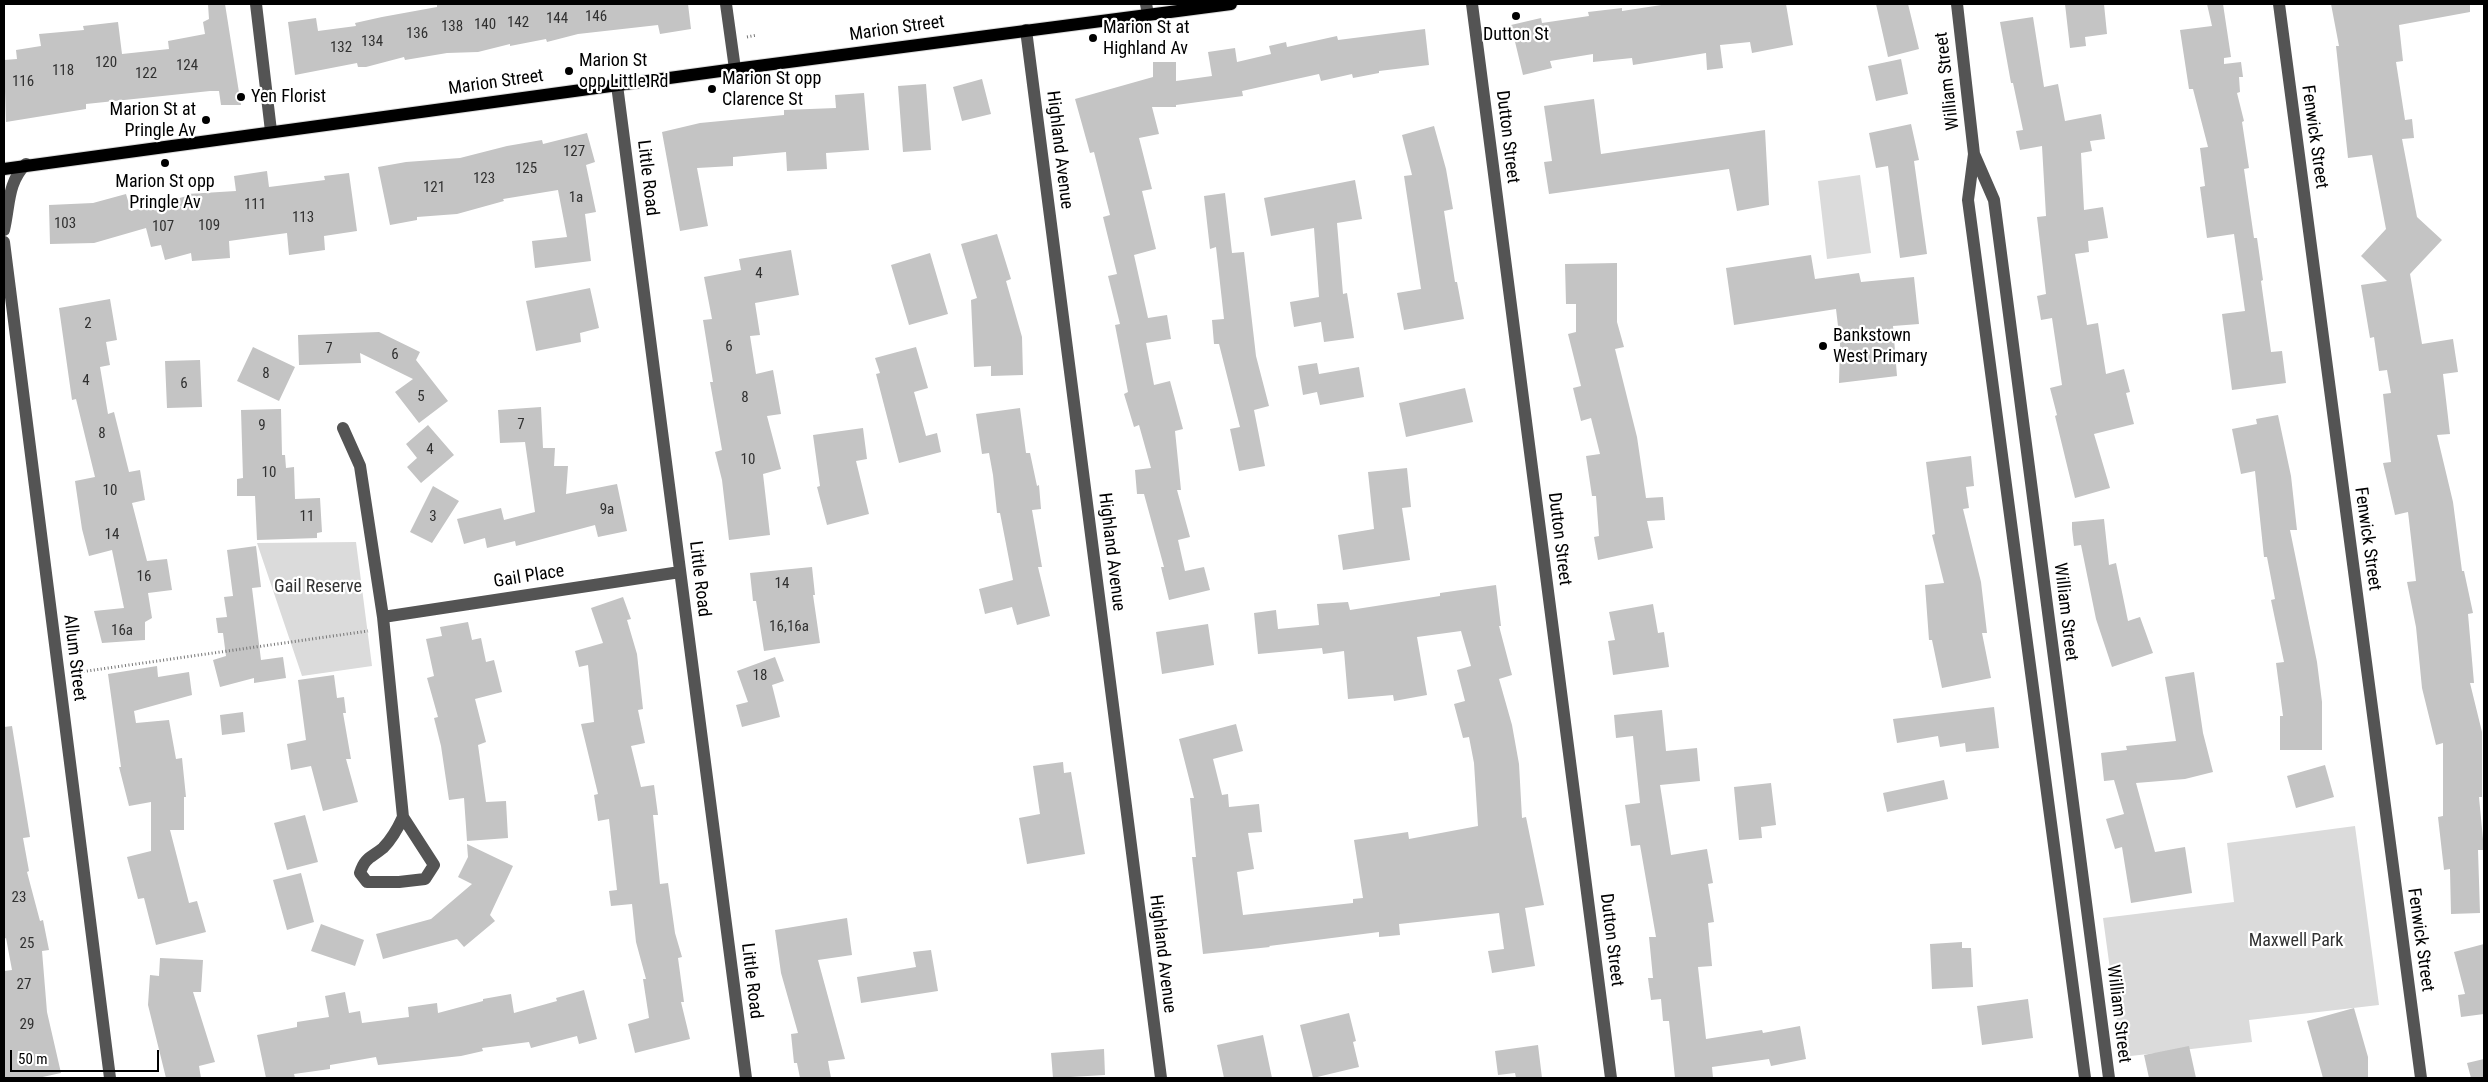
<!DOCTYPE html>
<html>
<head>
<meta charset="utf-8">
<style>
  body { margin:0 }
  #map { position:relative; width:2488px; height:1082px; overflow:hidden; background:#fff; font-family:"Roboto Condensed",sans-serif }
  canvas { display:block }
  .frame { position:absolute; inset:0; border:5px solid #000; pointer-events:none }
  .scale { position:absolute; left:10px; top:1050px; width:149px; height:22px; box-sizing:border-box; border:2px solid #000; border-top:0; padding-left:6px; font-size:15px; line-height:18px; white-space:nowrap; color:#000; -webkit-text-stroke:4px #fff; paint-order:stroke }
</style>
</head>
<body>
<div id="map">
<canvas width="2488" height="1082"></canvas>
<div class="frame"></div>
<div class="scale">50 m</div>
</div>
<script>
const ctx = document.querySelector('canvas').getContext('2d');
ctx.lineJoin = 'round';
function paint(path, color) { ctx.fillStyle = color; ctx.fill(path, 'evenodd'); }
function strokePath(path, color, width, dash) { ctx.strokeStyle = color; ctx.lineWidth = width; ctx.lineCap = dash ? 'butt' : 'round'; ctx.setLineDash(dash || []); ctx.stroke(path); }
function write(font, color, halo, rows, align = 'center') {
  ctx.font = font + ' "Roboto Condensed",sans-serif'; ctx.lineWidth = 4.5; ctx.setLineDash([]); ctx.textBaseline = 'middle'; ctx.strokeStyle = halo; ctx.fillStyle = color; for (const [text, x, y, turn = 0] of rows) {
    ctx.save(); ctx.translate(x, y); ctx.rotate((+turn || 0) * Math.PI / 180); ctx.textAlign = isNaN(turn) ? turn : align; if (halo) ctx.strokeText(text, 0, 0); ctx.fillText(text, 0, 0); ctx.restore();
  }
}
const green = new Path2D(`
  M1860,175L1871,253L1827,259L1818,181Z
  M356,542L372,666L302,676L257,543Z
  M2355,826L2379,1005L2249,1020L2252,1042L2122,1057L2103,918L2234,902L2227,843Z`);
const building = new Path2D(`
  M208,4H225L241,105H221L219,91H210L86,104V109L6,122L4,60L17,59L16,50L41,46L39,34L84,30L83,26L118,22L122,54L169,49L168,41L205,34L203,22L209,19Z
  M437,4H688L691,29L660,34L658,25L578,34L547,42L546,39L510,46V44L478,52L447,53L405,60L404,57L366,67H358L357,63L295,75L288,22L316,18L318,31L356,26L355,23L382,17L437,7Z
  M1668,4H1786L1793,45L1752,53L1750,42L1720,45L1723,68L1707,70L1706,53L1633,65L1632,58L1593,62V54L1550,61L1552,68L1523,75L1511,25L1541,18L1542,23L1589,16L1588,12L1622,8V11Z
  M1876,4H1908L1919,49L1888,57Z
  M2065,4H2104L2107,34L2085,37L2086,46L2070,48Z
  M2207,4H2223L2231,57L2224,58V64L2241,62L2243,77H2239L2240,92L2237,93L2244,121L2242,122L2249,168L2244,169L2254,238H2257L2263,280L2261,281L2271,352L2282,351L2286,383L2232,390L2222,314L2245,311L2234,234L2207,238L2200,187L2205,186L2200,148L2208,147L2193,89H2189L2180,30L2212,26Z
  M2331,4H2470V12L2399,25L2403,61L2396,62L2405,120L2412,119L2414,138L2402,139L2417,217L2442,240L2410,274L2422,344L2453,339L2458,372L2443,374L2450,434L2437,435L2453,502L2462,571H2464L2473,613L2468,614L2474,683H2470L2482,732V797H2479L2484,850H2478L2480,913L2451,914L2450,869L2444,870L2438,817L2443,816V743L2436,745L2422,688L2416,627L2407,582L2416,581L2408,512L2395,515L2383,463L2391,462L2383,394L2391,393L2387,370L2379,371L2374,337L2370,338L2361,285L2387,281L2361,256L2386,229L2372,155L2348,158L2336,46H2339Z
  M2033,17L2044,87L2058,84L2065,121L2101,114L2105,139L2090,141L2092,151L2081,153L2084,210L2103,207L2108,238L2088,241L2089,252L2075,254L2087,325L2098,323L2106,374L2124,369L2130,392L2126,393L2134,424L2094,434L2110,488L2075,498L2055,416L2057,415L2050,388L2062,385L2052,318L2041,320L2037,296L2046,294L2037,217L2046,216L2042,146L2020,150L2016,131L2023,130L2013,83H2011L2000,22Z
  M1425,29L1429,65L1379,71V73L1353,78L1352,74L1321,81L1319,74L1242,91L1243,96L1176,105V107H1152L1159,134L1139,138L1152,189L1142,191L1156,249L1134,255L1148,318L1167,315L1171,339L1146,343L1154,385L1170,381L1183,429L1175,431L1181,490H1177L1190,537L1178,540L1185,571L1204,567L1210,590L1169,600L1161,567H1164L1144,494H1137L1135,470L1151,468L1139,425L1134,427L1124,394L1128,392L1115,325L1120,324L1108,276L1117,274L1103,217L1110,215L1094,152L1090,153L1075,99L1153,77V62H1176V81L1212,76L1208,52L1235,48L1237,62L1271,54L1269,46L1286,42L1287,47L1337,36L1338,40Z
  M1901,59L1908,94L1876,101L1868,66Z
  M982,79L991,114L962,121L953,87Z
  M926,84L931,150L903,152L898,86Z
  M864,93L869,150L826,153L827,169L787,171L786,152L733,157V166L697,168L708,226L680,231L662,132L700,123L784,115V110L836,108L835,95Z
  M1594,99L1601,154L1765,130L1769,205L1737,211L1729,169L1549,194L1544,162L1552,161L1544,106Z
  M1911,124L1919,160L1914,161L1927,254L1900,258L1888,166L1876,168L1869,133Z
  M1434,126L1446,169L1453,209L1444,211L1455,282H1457L1464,319L1404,330L1397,293L1421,289L1404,176L1412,175L1402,135Z
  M587,133L595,162L586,165L596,212L585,214L591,261L535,268L532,241L567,237L558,190L503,199L504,201L457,214L417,217V220L390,225L378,167L406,162L460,158L507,146L542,140L543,144Z
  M267,171L269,187L325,180L324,176L349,173L357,231L324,236L325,250L289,255L287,233L229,241L230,258L192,261L191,253L165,260L161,245L151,247L146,228L94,243L50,244L49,205L93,203L126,194L131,211L187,196V194L236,191L234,176Z
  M1355,180L1362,219L1337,223L1343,294L1347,293L1354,338L1324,342L1321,322L1294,327L1290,302L1319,297L1314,228L1271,236L1264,198Z
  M1225,193L1232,253L1244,252L1256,356L1269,406L1254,410L1265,466L1239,471L1230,429L1240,427L1219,344H1214L1212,320L1224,319L1216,247L1210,249L1204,196Z
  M997,234L1011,279L1006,281L1022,337L1023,375L991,376V366L974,367L971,300L977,298L961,244Z
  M791,250L799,295L755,303L760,335L750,336L756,374L773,370L781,414L767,416L781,469L763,474L770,535L729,540L722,480L715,452L722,450L710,382H713L703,320L712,319L704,277L741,270L739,259Z
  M930,253L948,314L909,325L891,265Z
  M1811,255L1815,279L1859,273L1861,282L1914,277L1919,324L1893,326L1897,376L1839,383L1840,343L1836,309L1734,325L1726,268Z
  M1617,263V322L1624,347L1615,349L1637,437L1646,498L1663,497L1665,520L1647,521L1653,548L1598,560L1594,537L1599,536L1596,496H1592L1586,456L1600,454L1591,418L1581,421L1573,388L1581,386L1568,334L1576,332V304H1566L1565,264Z
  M590,288L599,328L580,333L581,342L536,351L526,301Z
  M110,299L117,340L106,342L110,365L100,367L108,414L114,412L129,472L140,470L145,500L132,503L147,561L167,559L172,590L148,593L152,618L145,622V640L102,643L94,611L124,608L112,550L89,556L82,529L75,481L95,477L76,399L72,400L59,308Z
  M379,332L420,352L416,360L448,401L419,423L395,392L413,379L360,353L361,363L299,365L298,335Z
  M253,347L295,367L279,401L237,381Z
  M916,347L928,388L914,392L926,436L937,433L941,452L899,463L876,374L880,373L875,358Z
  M200,360L202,407L167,408L165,361Z
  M1317,363L1319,374L1359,367L1364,397L1320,405L1317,392L1303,395L1298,366Z
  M1465,388L1473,422L1406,437L1399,403Z
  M541,407L543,448H555L554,466H568L566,494L617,484L627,531L598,537L595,525L516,546L515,541L487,548L485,538L464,544L457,519L501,508L504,520L535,512L525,442L500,443L498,410Z
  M1020,408L1026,453H1030L1037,486L1039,485L1041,509L1032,510L1042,567H1038L1050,616L1017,625L1012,607L985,614L979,589L1013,580L1000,513H997L993,475L989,453L982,454L976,414Z
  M281,409L282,455H285L286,468L294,467L295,499L320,498L322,532L317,533V538L257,540L255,496H237V479L243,478L241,410Z
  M2278,415L2291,476L2297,530H2290L2317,662L2322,702V750H2280V716H2283L2276,663L2284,662L2271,600L2275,599L2267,557H2264L2255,471L2241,474L2232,429L2257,424L2256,419Z
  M428,425L454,455L421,483L407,467L417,458L406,444Z
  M863,428L867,459L856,461L869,514L827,525L817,487L820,486L813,435Z
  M1971,456L1974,486L1966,487L1969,508L1963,509L1981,582L1987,633H1982L1991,678L1942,688L1932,640H1929L1925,585L1944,583L1932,535L1935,534L1926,462Z
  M1407,468L1411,507L1402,508L1410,560L1343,570L1338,535L1374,529L1368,472Z
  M433,486L459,501L432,543L410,532Z
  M2104,519L2109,565L2116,563L2128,621L2140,617L2153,653L2112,667L2096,619L2081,545L2074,546L2072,529V522Z
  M256,546L261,587L252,588L261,660L283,657L286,678L254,683V678L220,687L213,660L226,656L223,633H218L216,618L227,617L224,597L233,596L227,550Z
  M812,567L815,595H813L820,643L764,651L756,601H753L750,573Z
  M1496,585L1501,626H1499L1512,675L1499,679L1512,725L1519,764L1522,818L1526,817L1544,905L1525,908L1535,966L1492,973L1488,951L1504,949L1499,913L1399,924L1400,935L1379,937V932L1269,946L1270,947L1203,954L1192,857H1196L1190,798H1194L1179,739L1236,724L1243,751L1213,759L1222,795L1228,794L1229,807L1259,804L1262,832L1248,833L1254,869L1237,872L1243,915L1353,903V899L1363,898L1354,840L1408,832L1409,839L1478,826L1474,763L1469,737L1463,738L1454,704L1465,701L1457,670L1471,666L1461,631L1417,637L1427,695L1394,701L1393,695L1348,699L1344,651L1323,654L1322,648L1258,654L1254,613L1276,610L1278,629L1319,625L1317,604L1348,602L1350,610L1440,596V593Z
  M623,597L631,619L627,620L637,654L643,709L638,710L645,743L631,746L641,787L654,785L658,815H653L660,884L668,883L675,933L682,957L678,958L684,1002H681L690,1039L635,1053L628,1024L649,1018L643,979H646L636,942L632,904L611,906L609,891L617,890L609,819L598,821L594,795L598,794L581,724L594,722L588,665L579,667L575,651L603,643L591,608Z
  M1653,604L1658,633L1664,632L1669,667L1613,675L1608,641L1615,640L1609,612Z
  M468,622L472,640L481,638L486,662L494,660L502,692L475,699L486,742L478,745L486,802L506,801L508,838L467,841L464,798L449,800L441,746L434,718L438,717L427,678L434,676L426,639L442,636L440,627Z
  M1208,624L1214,665L1162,674L1156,632Z
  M775,657L784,681L772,685L780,717L742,727L736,705L748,702L737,671Z
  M157,666L158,677L189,672L192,695L134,711L136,723L169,720L176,759L182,758L186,797H184V830H170L189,903L197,901L206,932L156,945L144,898L138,899L127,857L151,851V802L129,806L119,767H121L108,674Z
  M2194,672L2203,733L2213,772L2185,779L2136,783L2155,852L2185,847L2192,893L2131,903L2122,847L2115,849L2106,819L2124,814L2114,780L2104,781L2101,753L2127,750L2126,746L2176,741L2165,677Z
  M334,675L337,698L344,697L346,713H343L351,759H346L358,802L323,811L311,766L291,770L287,744L306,740L298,680Z
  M1994,707L1999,748L1966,752L1965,743L1940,747L1938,736L1897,743L1893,719Z
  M1662,710L1666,751L1697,748L1700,781L1660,785L1671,855L1707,849L1713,883L1708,884L1714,922L1708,923L1712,966L1698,967L1706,1039L1762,1030L1763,1033L1800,1026L1806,1059L1771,1066L1769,1059L1712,1067L1713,1078H1675L1669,1021H1663L1661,999L1651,1000L1648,978H1653L1649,937H1656L1640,845L1631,846L1625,805L1640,803L1633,736L1616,738L1614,715Z
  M243,712L245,732L222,735L220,715Z
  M12,726L30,837L23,838L29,871L27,872L40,921L43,920L49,950L42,951L47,1012L61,1073L38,1078H4V971L12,970L6,938L4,939V727Z
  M1063,762L1064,773L1071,772L1085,854L1027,864L1019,818L1040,814L1033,766Z
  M2325,765L2334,797L2296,808L2287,776Z
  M1944,780L1948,799L1887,812L1883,793Z
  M1771,783L1776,825L1761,827L1762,838L1739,840L1734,787Z
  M305,815L318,862L287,870L274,823Z
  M467,844L513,866L490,915L495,921L464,947L457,939L383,959L376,934L431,919L472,884L458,877L468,857Z
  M301,873L314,922L287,930L273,880Z
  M847,918L852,955L818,960L845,1059L828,1061L831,1078H800L797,1063H794L791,1034L798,1033L781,973L775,930Z
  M321,924L364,940L355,966L311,951Z
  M1962,942V948H1971L1973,987L1932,989L1930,944Z
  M2484,944V1014L2461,1017L2458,995L2465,994L2454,952Z
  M931,950L938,991L861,1003L857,977L916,967L913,952Z
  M160,958L203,960L201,992H193L215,1062L199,1066L201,1078H166L148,1005L150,975L159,976Z
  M584,990L597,1039L579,1044L577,1036L531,1048L529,1042L482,1048L483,1051L461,1056L378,1065L376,1057L330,1065V1069L294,1074L295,1078H266L257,1035L297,1027V1022L329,1017L325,996L345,992L349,1013L360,1011L362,1023L409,1017L408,1007L437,1003L438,1013L483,1001V999L511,994L514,1013L557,1001L556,998Z
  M2028,999L2033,1038L1982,1045L1977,1006Z
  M2354,1008L2368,1057V1078H2323L2307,1021Z
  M1349,1013L1356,1041L1353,1042L1359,1067L1313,1078L1300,1025Z
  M1263,1035L1272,1078H1224L1217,1045Z
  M1538,1045L1542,1078H1516L1515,1073L1498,1075L1495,1051Z
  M2189,1046L2196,1078H2149L2144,1055Z
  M1104,1049L1105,1075L1053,1078L1051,1053Z
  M2484,1059V1078H2471L2467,1063Z`);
const path = new Path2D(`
  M747,37L757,35
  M73,673L368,631`);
const minor = new Path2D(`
  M256,4L271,131
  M726,4L735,69
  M1146,4L1148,14
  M1472,4L1611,1078
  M1957,4L1974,154L1968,200L2085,1078
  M2279,4L2421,1078
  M1026,30L1161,1078
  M617,85L746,1078
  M1974,154L1994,200L2109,1078
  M4,230C10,205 7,183 26,164
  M4,242L110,1078
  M343,428L360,466L383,617L403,817L434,865L425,879L399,882H367L360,873C365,857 371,858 383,848C392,839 398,828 403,817
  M383,617L680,572`);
const major = new Path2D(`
  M4,169L735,69L1231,4`);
const markers = [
  [1516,16,5,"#000"],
  [1093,38,5,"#000"],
  [569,71,5,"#000"],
  [712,89,5,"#000"],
  [241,97,5,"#000"],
  [206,120,5,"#000"],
  [165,163,5,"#000"],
  [1823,346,5,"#000"]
];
const numberNames = [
  ["146",596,17],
  ["144",557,19],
  ["142",518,23],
  ["140",485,25],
  ["138",452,27],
  ["136",417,34],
  ["134",372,42],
  ["132",341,48],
  ["120",106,63],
  ["124",187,66],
  ["118",63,71],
  ["122",146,74],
  ["116",23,82],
  ["127",574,152],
  ["125",526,169],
  ["123",484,179],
  ["121",434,188],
  ["1a",576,198],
  ["111",255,205],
  ["113",303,218],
  ["103",65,224],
  ["109",209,226],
  ["107",163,227],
  ["4",759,274],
  ["2",88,324],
  ["6",729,347],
  ["7",329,349],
  ["6",395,355],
  ["8",266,374],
  ["4",86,381],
  ["6",184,384],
  ["5",421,397],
  ["8",745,398],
  ["7",521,425],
  ["9",262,426],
  ["8",102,434],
  ["4",430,450],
  ["10",748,460],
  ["10",269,473],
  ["10",110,491],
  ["9a",607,510],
  ["11",307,517],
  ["3",433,517],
  ["14",112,535],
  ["16",144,577],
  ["14",782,584],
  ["16,16a",789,627],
  ["16a",122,631],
  ["18",760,676],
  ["23",19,898],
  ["25",27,944],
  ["27",24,985],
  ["29",27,1025]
];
const poiNames = [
  ["Marion St at",1103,28],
  ["Highland Av",1103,49],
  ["Dutton St",1516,35,"center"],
  ["Marion St",579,61],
  ["opp Little Rd",579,82],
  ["Marion St opp",722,79],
  ["Clarence St",722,100],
  ["Yen Florist",251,97],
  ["Marion St at",196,110,"right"],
  ["Pringle Av",196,131,"right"],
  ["Marion St opp",165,182,"center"],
  ["Pringle Av",165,203,"center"],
  ["Bankstown",1833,336],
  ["West Primary",1833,357]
];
const streetNames = [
  ["Marion Street",897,29,-8],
  ["William Street",1948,81,-97],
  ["Marion Street",496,83,-8],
  ["Dutton Street",1507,137,83],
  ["Fenwick Street",2314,137,82],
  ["Highland Avenue",1059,150,83],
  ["Little Road",647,178,83],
  ["Dutton Street",1559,539,83],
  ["Fenwick Street",2367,539,82],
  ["Highland Avenue",1111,552,83],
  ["Gail Place",529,577,-9],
  ["Little Road",699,579,83],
  ["William Street",2065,612,83],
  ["Allum Street",74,658,83],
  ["Dutton Street",1611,940,83],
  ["Fenwick Street",2420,940,82],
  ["Highland Avenue",1162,954,83],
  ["Little Road",751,981,83],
  ["William Street",2118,1014,83]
];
const parkNames = [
  ["Gail Reserve",318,587],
  ["Maxwell Park",2296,941]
];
paint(green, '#dbdbdb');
paint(building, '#c4c4c4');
strokePath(major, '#dbdbdb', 14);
strokePath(path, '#767676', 3, [1, 2.5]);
strokePath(minor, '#545454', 12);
strokePath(major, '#000', 12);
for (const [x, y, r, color] of markers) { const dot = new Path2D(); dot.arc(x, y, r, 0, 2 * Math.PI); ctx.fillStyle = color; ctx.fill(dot); strokePath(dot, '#fff', 2); }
write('15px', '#313131', null, numberNames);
write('18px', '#000', '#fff', poiNames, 'left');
write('18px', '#000', '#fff', streetNames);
write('18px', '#323232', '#fff', parkNames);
</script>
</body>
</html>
